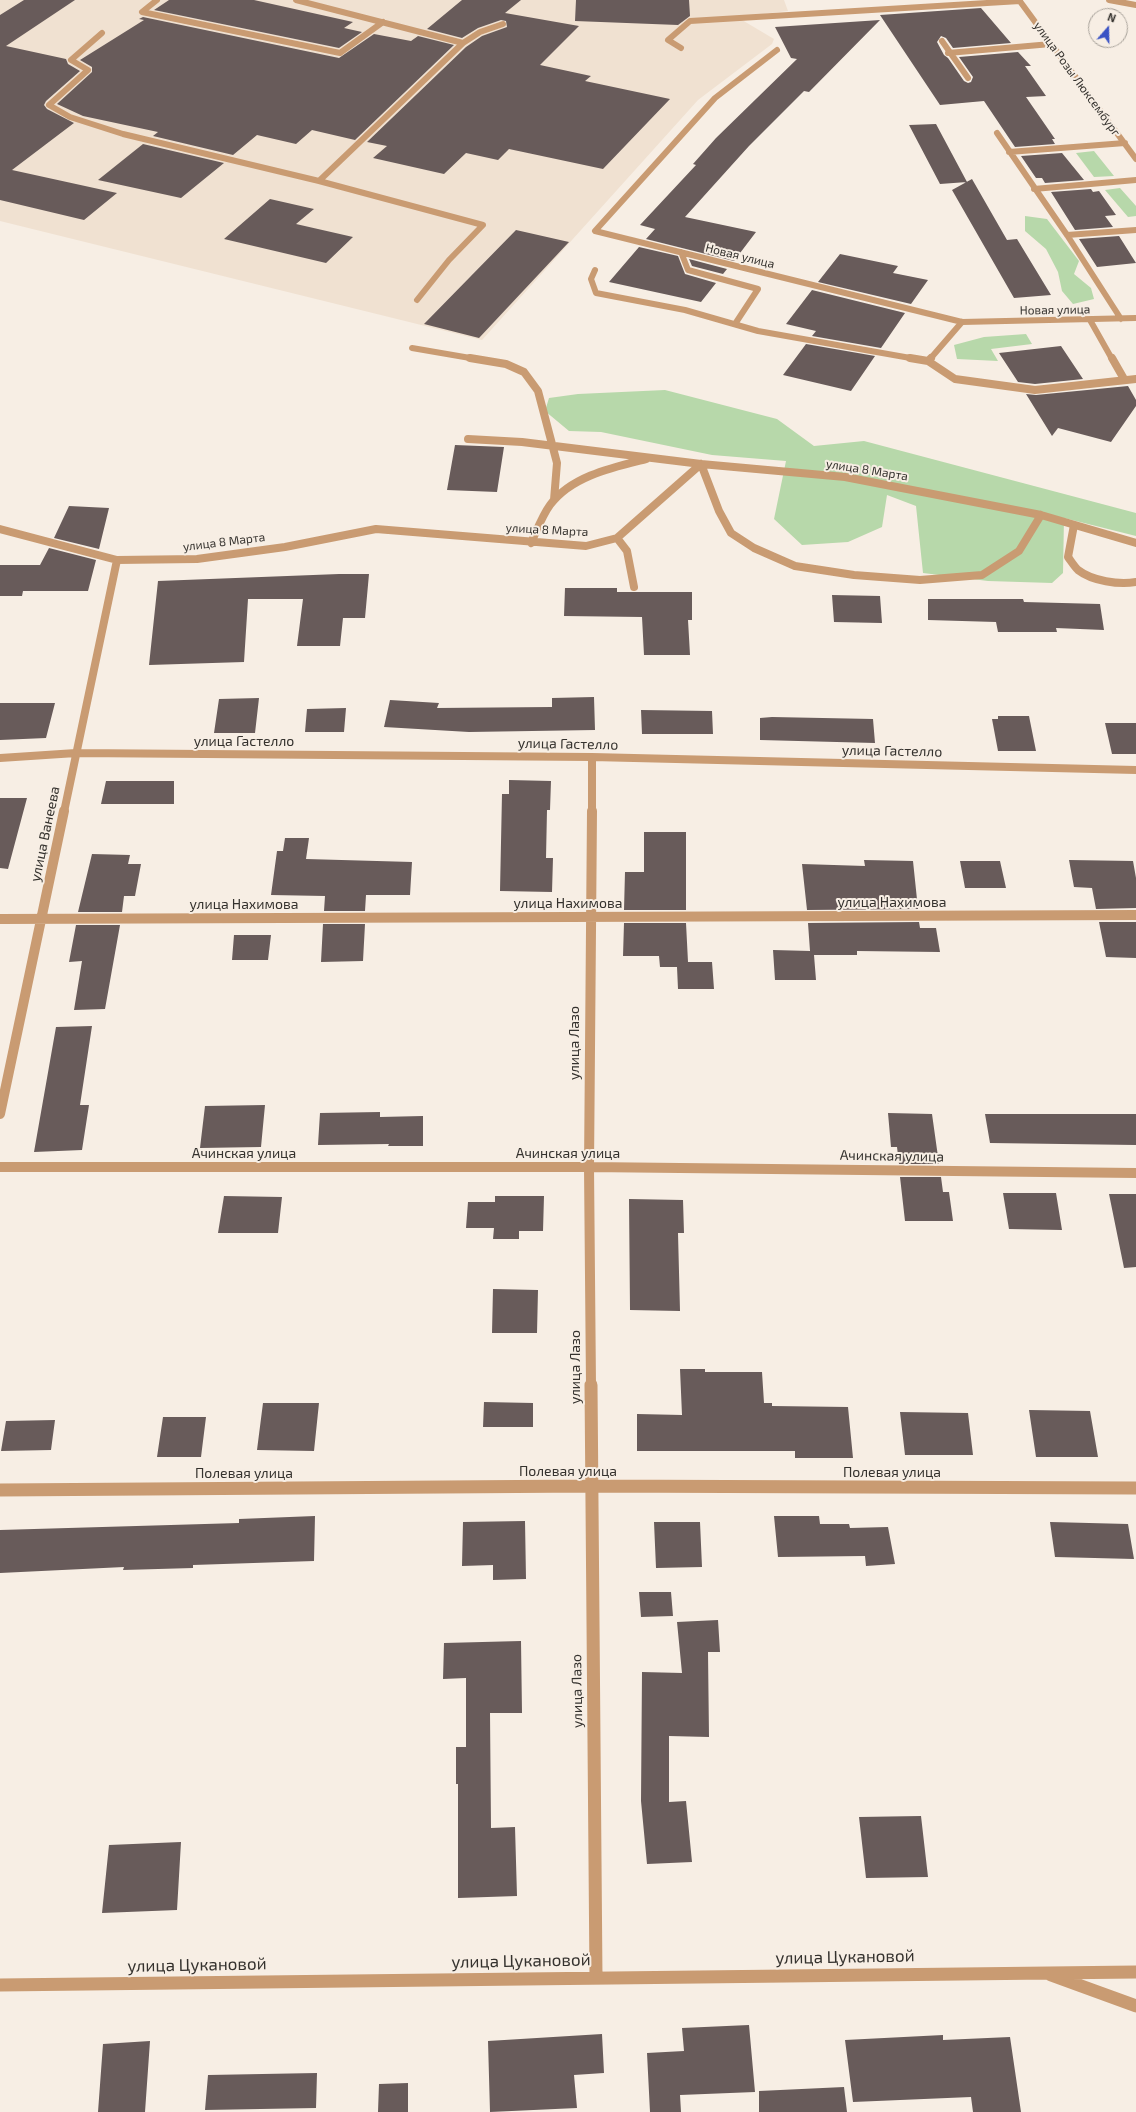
<!DOCTYPE html>
<html>
<head>
<meta charset="utf-8">
<style>
  body { margin:0 }
  #map { position:relative; width:1136px; height:2112px; overflow:hidden; background:#f7eee4; font-family:"Exo 2",sans-serif }
  canvas { display:block }
  .north { position:absolute; left:1088px; top:8px; width:40px; height:40px; box-sizing:border-box; background:#f7eee4; border:1px solid #a9a39b; border-radius:50%; rotate:20deg; font-size:11px; font-weight:700; line-height:16px; text-align:center; color:#35322e }
  .north::after { content:''; display:block; margin:auto; width:14px; height:18px; background:#3a52c4; clip-path:polygon(50% 0,100% 100%,50% 72%,0 100%) }
</style>
</head>
<body>
<div id="map">
<canvas width="1136" height="2112"></canvas>
<div class="north">N</div>
</div>
<script>
const ctx = document.querySelector('canvas').getContext('2d');
ctx.lineJoin = 'round';
function paint(path, color) { ctx.fillStyle = color; ctx.fill(path, 'evenodd'); }
function strokePath(path, color, width, dash) { ctx.strokeStyle = color; ctx.lineWidth = width; ctx.lineCap = dash ? 'butt' : 'round'; ctx.setLineDash(dash || []); ctx.stroke(path); }
function write(font, color, halo, rows, align = 'center') {
  ctx.font = font + ' "Exo 2",sans-serif'; ctx.lineWidth = 4; ctx.setLineDash([]); ctx.textBaseline = 'middle'; ctx.strokeStyle = halo; ctx.fillStyle = color; for (const [text, x, y, turn = 0] of rows) {
    ctx.save(); ctx.translate(x, y); ctx.rotate((+turn || 0) * Math.PI / 180); ctx.textAlign = isNaN(turn) ? turn : align; if (halo) ctx.strokeText(text, 0, 0); ctx.fillText(text, 0, 0); ctx.restore();
  }
}
const built = new Path2D(`
  M0,0H784L788,11L737,17L774,39L772,44L698,100L482,340L0,221Z`);
const green = new Path2D(`
  M1094,151L1114,176L1094,177L1076,153Z
  M1120,188L1136,206V216L1128,217L1105,190Z
  M1025,216L1047,219L1079,261L1074,274L1091,288L1094,299L1073,304L1062,291L1058,272L1046,249L1025,231Z
  M1026,334L1032,344L991,349L998,361L957,359L954,345L984,337Z
  M665,390L777,419L814,446L864,441L1136,513V536L1064,518L1063,573L1052,583L988,581L923,573L916,506L887,495L882,527L848,542L802,545L774,519L786,461L712,455L601,432L569,431L545,411L549,398L578,394Z`);
const building = new Path2D(`
  M24,0H75L6,46L66,59L68,64L80,71L46,101L44,105L47,109L74,123L12,170L117,193L84,220L0,200V15Z
  M169,0H254L353,22L344,28L362,32L339,48L154,10Z
  M462,0H521L505,13L579,26L540,65L591,76L585,81L670,99L603,169L509,149L498,160L466,153L444,174L373,158L387,146L367,142L466,47L482,36L507,27L506,21L501,20L478,28L462,38L427,29Z
  M576,0H689L690,16L678,25L575,21Z
  M981,8L1011,43L953,48L946,38L941,36L937,42L944,55L948,58L964,81L968,83L971,82L973,77L959,57L1018,52L1031,66H1025L1046,96L1026,97L1055,139H1052L1055,144L1015,147L984,101L940,105L880,15Z
  M143,17L339,58L374,34L411,41L418,36L454,45L355,140L312,130L296,144L257,135L233,155L153,136L158,132L83,116L57,104L92,72V67L80,60L144,20L139,19Z
  M880,20L809,92L804,91L749,146L685,217L756,232L734,261L646,239L655,229L640,225L696,165L693,164L716,138L797,59L791,58L775,27Z
  M936,124L967,182L940,184L909,125Z
  M143,144L224,163L181,198L98,180Z
  M1062,153L1084,180L1045,183L1042,178H1036L1021,156Z
  M972,179L1007,240L1017,239L1051,295L1014,298L952,190Z
  M1091,189L1093,192L1099,191L1116,215L1105,216L1113,227L1075,230L1051,192Z
  M270,199L314,209L296,224L353,237L326,263L224,239Z
  M516,230L569,242L479,338L424,324Z
  M1119,236L1136,263L1097,267L1079,239Z
  M639,247L678,256L685,274L716,283L701,302L609,282Z
  M840,254L898,266L893,273L928,280L911,304L818,282Z
  M689,259L727,269L723,274L692,266Z
  M812,290L905,313L881,348L812,336L816,331L786,324Z
  M806,344L875,356L851,391L783,375Z
  M1061,346L1083,379L1035,384L1018,382L999,353Z
  M1128,386L1136,400V406L1111,442L1058,428L1052,436L1026,394L1036,395Z
  M455,445L504,447L497,492L447,490Z
  M69,506L109,508L99,549L54,538Z
  M49,548L96,560L88,591H23L22,596H0V565H40Z
  M339,574H369L365,618H343L340,646H297L303,599H248L244,662L149,665L158,581Z
  M565,588H617V592H692V620H688L690,655H644L642,617L564,616Z
  M832,595L880,596L882,623L834,622Z
  M928,599H1023L1024,602L1100,604L1104,630L1056,628L1057,632H998L996,622L928,620Z
  M594,697L595,730L469,732L384,727L390,700L439,703L437,708L552,707V698Z
  M259,698L255,733H214L219,699Z
  M0,703H55L46,738L0,740Z
  M346,708L344,732H305L307,709Z
  M641,710L712,711L713,734H642Z
  M998,716H1029L1036,751H998L992,719H998Z
  M772,717L873,719L875,743L760,740V718Z
  M1105,723H1136V754H1112Z
  M509,780L551,781L550,810H547L546,858H553L552,892L500,891L502,794H509Z
  M106,781H174V804H101Z
  M0,798H27L8,869L0,868Z
  M644,832H686V910H624L625,872H644Z
  M285,838H309L306,859L412,862L410,895H366L365,911H324L325,896L271,895L277,851H283Z
  M92,854L130,855L128,864H141L135,896H124L122,912H78Z
  M864,860L913,861L918,909L807,910L802,864L865,866Z
  M1069,860L1133,861L1136,878V908L1096,909L1092,888L1074,887Z
  M960,861H1000L1006,888H965Z
  M919,922L920,928H936L940,952L857,951V955H814L816,980H775L773,950L810,951L808,923Z
  M1099,922H1136V958L1106,957Z
  M624,923H686L688,962H712L714,989H678L677,967H660L659,956H623Z
  M323,924H365L363,961L321,962Z
  M76,925H120L105,1009L74,1010L82,961L69,962Z
  M234,935H271L268,960H232Z
  M92,1026L80,1105H89L82,1150L34,1152L56,1027Z
  M265,1105L261,1147L200,1148L205,1106Z
  M380,1112V1117L423,1116V1146H388L389,1144L318,1145L320,1113Z
  M888,1113L932,1114L939,1164H899L897,1147H891Z
  M985,1114H1136V1145L990,1143Z
  M900,1177H941L943,1192H949L953,1221H905Z
  M1003,1193H1056L1062,1230L1009,1229Z
  M1109,1194H1136V1267L1124,1268Z
  M224,1196L282,1197L278,1233H218Z
  M495,1196H544L543,1231H519V1239H493L494,1228H466L468,1202H495Z
  M629,1199L683,1200L684,1233H678L680,1311L630,1310Z
  M493,1289L538,1290L537,1333H492Z
  M680,1369H705V1372H762L764,1403H772V1406L848,1407L853,1458H795V1451H637V1414L682,1415Z
  M484,1402L533,1403V1427H483Z
  M263,1403H319L314,1451L257,1450Z
  M1029,1410L1090,1411L1098,1457H1036Z
  M900,1412L968,1413L973,1455H905Z
  M163,1417H206L201,1457H157Z
  M55,1420L51,1450L1,1451L6,1421Z
  M315,1516L314,1561L193,1565V1568L123,1570L124,1567L0,1573V1530L239,1523V1519Z
  M774,1516H819L820,1524H849L850,1528L888,1527L895,1564L866,1566L865,1556L778,1557Z
  M525,1521L526,1579L493,1580V1565L462,1566L463,1522Z
  M654,1522H700L702,1567L656,1568Z
  M1050,1522L1128,1524L1134,1559L1055,1557Z
  M639,1592H671L673,1616L641,1617Z
  M718,1620L720,1652H708L709,1737L669,1736V1802L686,1801L692,1862L647,1864L641,1801L642,1672L682,1673L677,1622Z
  M521,1641L522,1713H490L491,1828L515,1827L517,1896L458,1898V1784H456V1747H466V1678L443,1679L444,1643Z
  M921,1816L928,1877L866,1878L859,1817Z
  M181,1842L177,1910L102,1913L109,1845Z
  M749,2025L755,2092L680,2095L681,2112H650L647,2053L684,2051L682,2028Z
  M602,2034L604,2073L574,2075L577,2108L490,2112L488,2041Z
  M943,2035V2040L1010,2037L1021,2112H973L971,2097L853,2102L845,2040Z
  M150,2041L145,2112H98L103,2044Z
  M317,2073L316,2108L205,2110L208,2075Z
  M408,2083V2112H378L379,2084Z
  M844,2087L847,2112H759V2091Z`);
const minorFar3 = new Path2D(`
  M157,0L142,12L340,53L383,22
  M296,0L463,43L319,181L483,225L449,260L417,300
  M1019,0L1136,159
  M1109,0L1136,5
  M102,33L71,60L88,70L49,105L70,117L123,134L319,181
  M942,41L968,78
  M463,43L480,32L503,24
  M681,48L668,40L690,21L1020,1
  M777,50L715,98L595,231L962,322L1136,318
  M948,53L1051,44
  M997,133L1067,235L1121,319
  M1009,152L1125,143
  M1034,189L1136,180
  M1067,235L1136,230
  M681,252L688,270L758,289L735,324
  M595,270L591,279L596,293L685,310L758,331L916,359
  M1090,320L1112,359
  M412,348L476,359
  M930,359L962,322`);
const minorFar2 = new Path2D(`
  M470,358L506,364L524,372L538,391L557,463L554,500
  M910,358L928,361L955,379L1035,390L1136,379
  M1112,358L1124,379
  M928,361L931,358
  M468,439L522,442L701,464L845,477L1041,515L1136,543
  M701,464L719,511L731,533L754,548L795,566L854,575L920,580L982,575L1019,551L1041,515
  M1074,525L1068,557C1071,561 1074,566 1078,570C1092,581 1119,585 1136,582
  M0,529L117,560L197,559L285,547L376,529L586,546L617,538L701,464
  M617,538L627,551L634,587
  M531,543C537,530 542,516 550,505C571,476 614,467 646,459
  M0,758L76,753L592,757L1136,770
  M64,812L117,560
  M592,812V757`);
const minorFar1 = new Path2D(`
  M0,919L1136,915
  M0,1114L64,811
  M0,1167H589L1136,1173
  M591,1386L589,1167L592,811`);
const minor = new Path2D(`
  M591,1385L596,1978
  M0,1490L590,1486L1136,1488
  M1051,1975L1136,2006
  M0,1985L1136,1972`);
const farStreetnames = [
  ["улица Розы Люксембург",1077,79,54],
  ["Новая улица",740,256,14],
  ["Новая улица",1055,310,-1],
  ["улица 8 Марта",867,470,9],
  ["улица 8 Марта",547,530,3],
  ["улица 8 Марта",224,542,-7]
];
const streetNames = [
  ["улица Гастелло",244,741],
  ["улица Гастелло",568,744,1],
  ["улица Гастелло",892,751,1],
  ["улица Ванеева",45,834,-78],
  ["улица Нахимова",892,902],
  ["улица Нахимова",568,903],
  ["улица Нахимова",244,904],
  ["улица Лазо",574,1043,-90],
  ["Ачинская улица",244,1153],
  ["Ачинская улица",568,1153],
  ["Ачинская улица",892,1156,1],
  ["улица Лазо",575,1367,-90],
  ["Полевая улица",568,1471],
  ["Полевая улица",892,1472],
  ["Полевая улица",244,1473],
  ["улица Лазо",577,1691,-91]
];
const nearStreetnames = [
  ["улица Цукановой",845,1957,-1],
  ["улица Цукановой",521,1961,-1],
  ["улица Цукановой",197,1965,-1]
];
paint(built, '#f0e1d1');
paint(green, '#b7d8aa');
paint(building, '#685b5a');
strokePath(minorFar3, '#c99b72', 6);
strokePath(minorFar2, '#c99b72', 8);
strokePath(minorFar1, '#c99b72', 10);
strokePath(minor, '#c99b72', 13);
write('12px', '#35322e', '#f7eee4', farStreetnames);
write('14px', '#35322e', '#f7eee4', streetNames);
write('17px', '#35322e', '#f7eee4', nearStreetnames);
</script>
</body>
</html>
